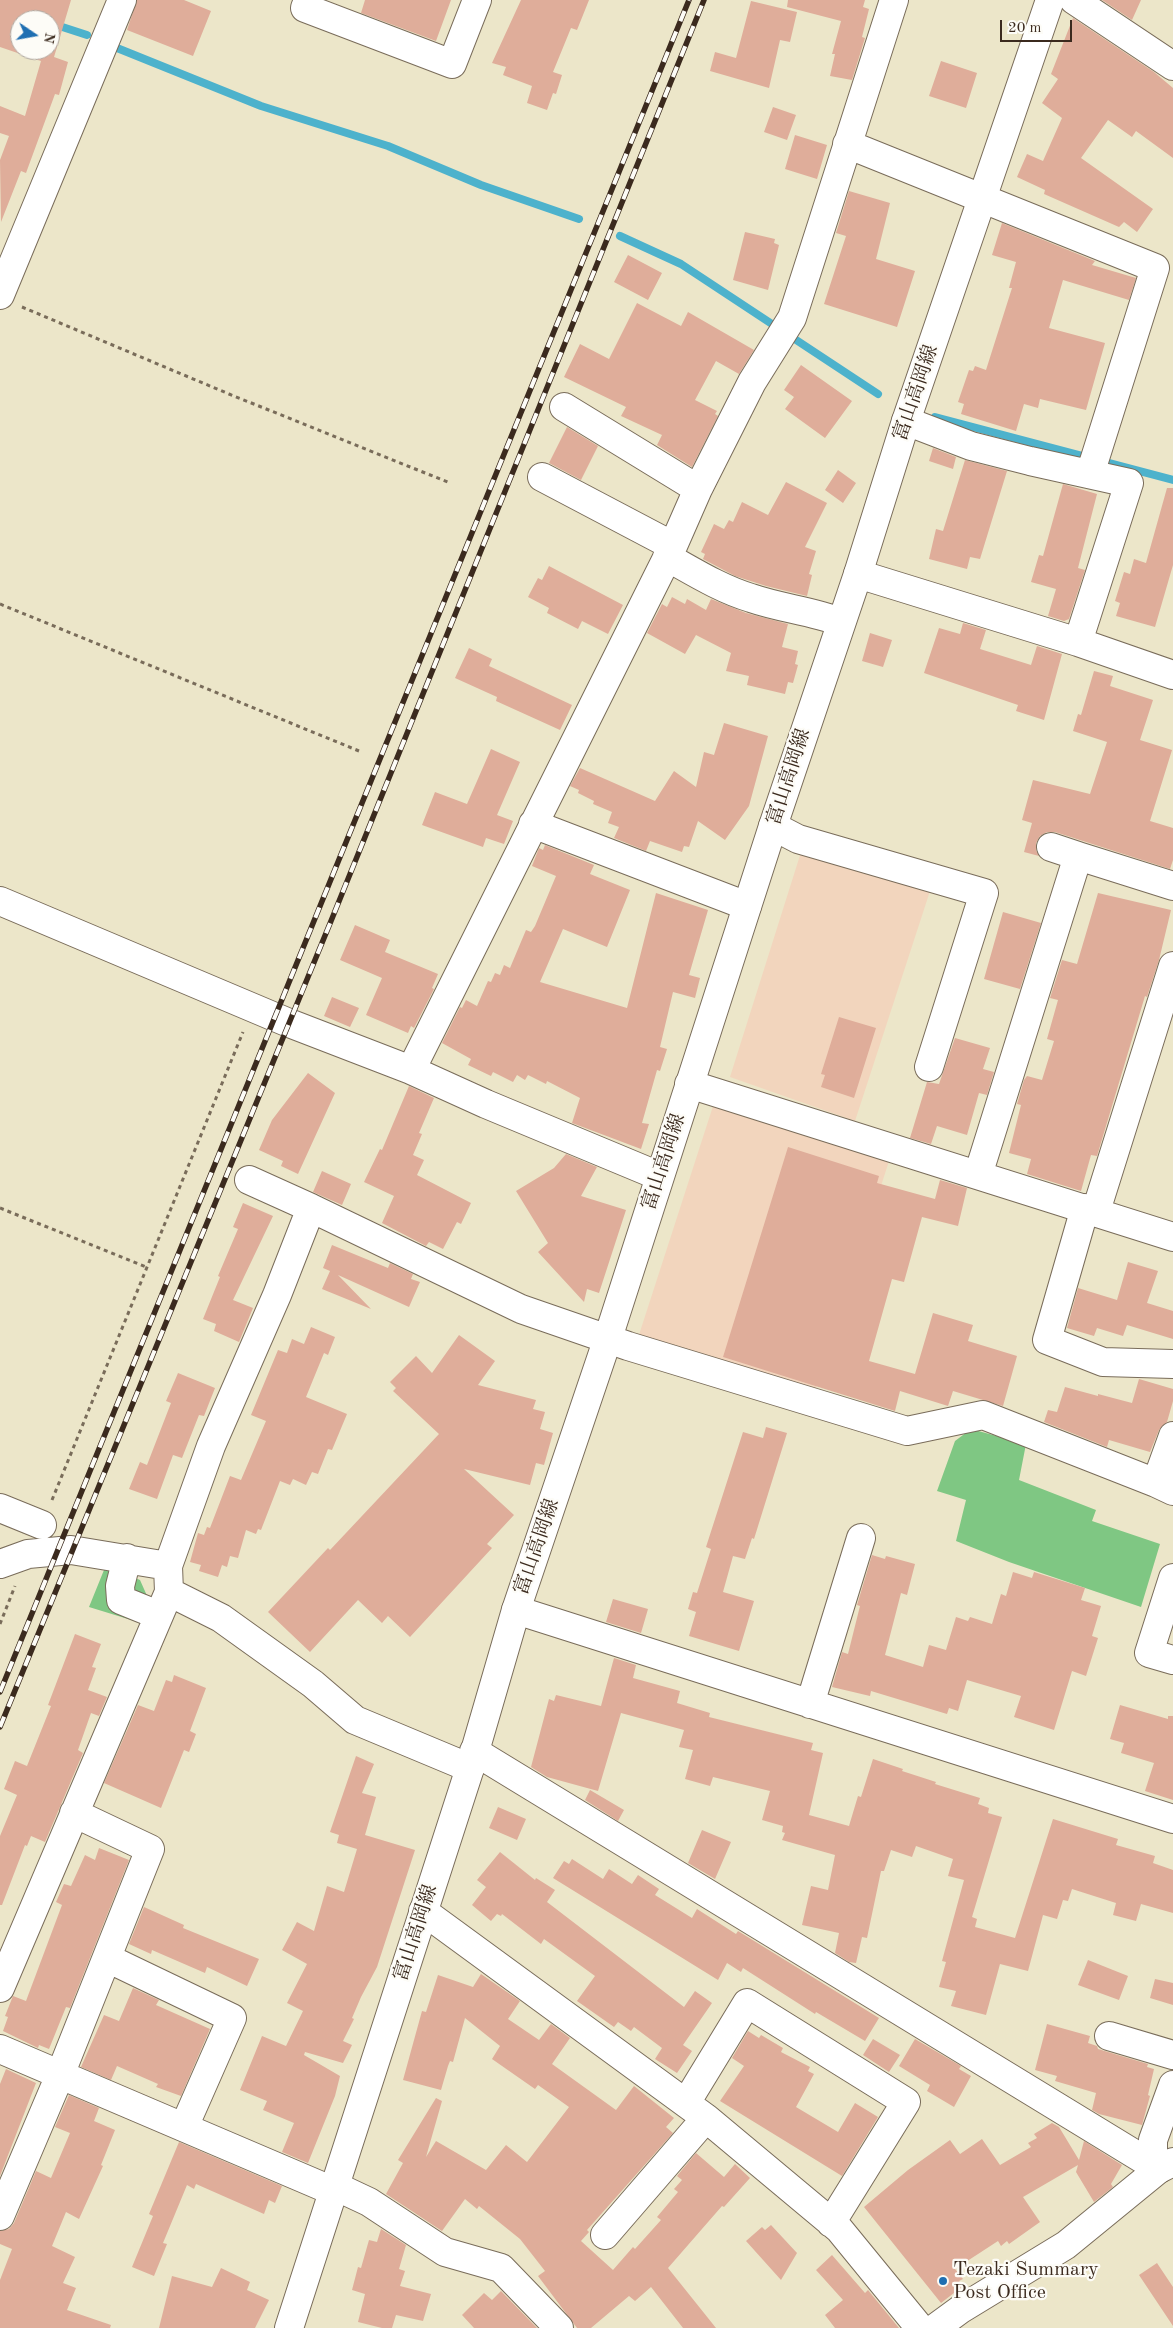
<!DOCTYPE html>
<html>
<head>
<meta charset="utf-8">
<style>
  body { margin:0 }
  #map { position:relative; width:1173px; height:2328px; overflow:hidden; background:#ece6c9; font-family:"Old Standard TT",serif }
  canvas { display:block }
  .north { position:absolute; left:10px; top:10px; width:50px; height:50px; box-sizing:border-box; background:#fdfcf7; border:1px solid #afa8a0; border-radius:50%; rotate:102deg; font-size:14px; font-weight:700; line-height:20px; text-align:center; color:#3b2a1e }
  .north::after { content:''; display:block; margin:auto; width:18px; height:22px; background:#1f6fb2; clip-path:polygon(50% 0,100% 100%,50% 72%,0 100%) }
  .scale { position:absolute; left:1000px; top:20px; width:72px; height:22px; box-sizing:border-box; border:2px solid #3b2a1e; border-top:0; padding-left:6px; font-size:15px; line-height:18px; white-space:nowrap; color:#3b2a1e; -webkit-text-stroke:4px #fdfcf7; paint-order:stroke }
</style>
</head>
<body>
<div id="map">
<canvas width="1173" height="2328"></canvas>
<div class="north">N</div>
<div class="scale">20 m</div>
</div>
<script>
const ctx = document.querySelector('canvas').getContext('2d');
ctx.lineJoin = 'round';
function paint(path, color) { ctx.fillStyle = color; ctx.fill(path, 'evenodd'); }
function strokePath(path, color, width, dash) { ctx.strokeStyle = color; ctx.lineWidth = width; ctx.lineCap = dash ? 'butt' : 'round'; ctx.setLineDash(dash || []); ctx.stroke(path); }
function write(font, color, halo, rows, align = 'center') {
  ctx.font = font + ' "Old Standard TT","Noto Serif JP",serif'; ctx.lineWidth = 4.5; ctx.setLineDash([]); ctx.textBaseline = 'middle'; ctx.strokeStyle = halo; ctx.fillStyle = color; for (const [text, x, y, turn = 0] of rows) {
    ctx.save(); ctx.translate(x, y); ctx.rotate((+turn || 0) * Math.PI / 180); ctx.textAlign = isNaN(turn) ? turn : align; if (halo) ctx.strokeText(text, 0, 0); ctx.fillText(text, 0, 0); ctx.restore();
  }
}
const built = new Path2D(`
  M802,849L931,888L855,1121L730,1077Z
  M715,1100L889,1161L814,1395L637,1341Z`);
const green = new Path2D(`
  M971,1429L1026,1444L1019,1480L1096,1510L1092,1521L1160,1544L1141,1607L1009,1562L956,1541L966,1500L937,1491L955,1441Z
  M104,1570L123,1573L140,1580L148,1598L141,1623L89,1607Z`);
const stream = new Path2D(`
  M50,23L87,35
  M117,48L261,106L388,146L481,185L579,219
  M620,236L681,264L878,394
  M935,417L1173,480`);
const building = new Path2D(`
  M0,0H71L54,57L68,62L59,95L55,94L26,173L21,171L1,222L0,160L9,136L0,133V106L25,116L41,61L0,47ZM20,20H50V50H20Z
  M137,0H184L211,11L193,56L127,30Z
  M365,0H451L436,41L361,13Z
  M521,0H589L577,30L571,28L553,72L562,75L556,94L553,93L547,110L527,103L532,86L503,75L506,67L492,63Z
  M788,0H865L863,7L869,9L862,37L865,38L852,80L830,76L835,54H832L841,21L787,7Z
  M1102,0H1141L1132,20Z
  M751,1L797,12L790,42L780,40L769,88L710,71L715,52L736,58Z
  M1073,18L1154,72L1173,88V158L1136,131L1132,137L1108,120L1081,158L1153,209L1137,232L1124,222L1119,227L1044,194L1045,190L1017,177L1027,154L1043,161L1062,118L1042,103L1058,79L1051,74Z
  M941,61L977,73L966,108L929,96Z
  M773,107L796,115L787,140L764,132Z
  M795,135L827,145L817,179L785,169Z
  M849,191L890,203L876,259L915,271L897,327L824,304L846,236L836,233Z
  M1002,223L1095,261L1092,265L1136,278L1129,300L1063,280L1049,328L1105,343L1086,410L1040,399L1038,408L1024,404L1016,431L961,414L964,404L958,402L969,370L973,371L975,366L986,370L1012,288H1009L1016,262L992,255Z
  M745,232L775,239L774,243L779,245L768,290L733,280Z
  M628,255L662,273L648,300L614,282Z
  M637,303L681,326L688,312L754,350L739,374L716,361L695,400L717,411L715,414L718,416L692,467L657,445L662,435L621,416L626,407L564,377L580,344L609,359Z
  M801,365L852,401L825,438L785,409L794,397L784,390Z
  M567,427L598,446L581,480L549,463Z
  M933,448L956,457L953,469L929,461Z
  M965,460L1007,471L980,559L970,557L967,569L929,559L936,529L943,531Z
  M838,470L856,483L843,503L825,490Z
  M786,482L827,503L805,547L816,551L809,574L812,575L807,596L766,586L735,576L703,559L705,554L701,552L714,524L724,529L729,520L733,522L742,502L768,515Z
  M1063,484L1097,494L1078,568L1085,570L1069,619L1064,621L1048,616L1056,589L1031,582L1039,555L1043,556Z
  M1167,488H1173V565L1155,627L1116,616L1120,603L1115,601L1124,572L1130,574L1134,559L1146,563Z
  M549,566L623,605L608,634L582,621L578,629L547,613L549,608L528,597L538,578L542,580Z
  M672,597L685,604L687,599L706,610L711,599L746,613L788,624L782,647L798,651L795,664L798,665L793,683L788,682L785,694L747,685L749,676L726,671L731,653L696,635L685,654L647,633L662,604L667,607Z
  M963,623L986,630L980,649L1031,665L1037,646L1062,654L1044,720L1016,711L1018,705L924,673L939,628L960,634Z
  M870,633L892,640L883,667L862,661Z
  M469,648L492,659L489,666L572,705L560,730L496,701L497,697L455,678Z
  M1094,671L1113,676L1110,686L1153,700L1140,740L1172,750L1150,821L1173,828V860L1170,869L1055,832H1047L1040,836L1036,843V850L1039,856L1024,852L1032,823L1022,820L1033,780L1090,794L1107,742L1073,731L1078,714L1081,715Z
  M724,723L768,736L749,806L725,840L698,821L689,847L684,846L682,852L650,841L646,851L614,838L619,827L608,823L612,812L593,804L594,801L578,793L579,790L570,786L580,768L655,801L674,771L696,787L704,752L714,755Z
  M491,749L520,762L497,815L513,821L504,844L486,838L483,847L422,825L435,792L467,804Z
  M545,845L594,865L590,874L630,890L607,947L563,929L540,982L627,1008L656,893L708,910L689,975L700,978L695,998L673,992L660,1047L667,1049L660,1071L657,1070L642,1123L649,1124L641,1149L572,1123L580,1098L547,1081L546,1084L528,1075L525,1080L517,1075L513,1082L493,1072L491,1076L468,1065L471,1059L442,1043L460,1007L462,1008L466,1000L477,1006L488,981L491,982L495,973L500,975L504,965L510,968L526,930L531,932L535,926L556,876L532,866L539,848L543,850Z
  M1098,893L1171,910L1159,960L1147,997L1145,996L1097,1156L1091,1155L1081,1191L1027,1174L1031,1159L1009,1153L1021,1105L1017,1104L1024,1080L1027,1076L1042,1080L1054,1041L1047,1039L1058,1000L1050,998L1062,960L1077,964Z
  M1003,912L1041,923L1020,989L984,979Z
  M355,925L390,940L385,952L438,974L432,988L434,989L414,1028L411,1026L408,1033L366,1015L382,978L340,960Z
  M332,997L359,1008L350,1027L324,1016Z
  M839,1017L876,1028L854,1098L821,1087L825,1075L821,1074Z
  M955,1038L990,1048L983,1069L994,1072L987,1095L979,1093L967,1135L937,1126L931,1144L910,1138L927,1082L939,1084Z
  M308,1073L335,1093L298,1174L281,1166L283,1161L259,1150L272,1120Z
  M409,1086L434,1098L419,1133L422,1134L413,1155L424,1160L417,1175L471,1203L461,1224L457,1222L443,1249L429,1242L426,1246L382,1223L394,1196L364,1182L380,1149L382,1150Z
  M788,1147L879,1176L877,1183L935,1199L940,1180L967,1188L958,1226L922,1217L904,1282L892,1279L869,1361L915,1374L933,1313L973,1325L968,1341L1017,1356L1003,1406L953,1391L948,1406L900,1391L895,1411L723,1357Z
  M566,1154L597,1167L581,1196L626,1210L599,1293L587,1289L584,1302L538,1252L548,1243L516,1191L554,1168Z
  M322,1171L351,1184L342,1205L313,1192Z
  M243,1203L273,1216L233,1300L253,1308L239,1342L214,1331L216,1324L203,1319L220,1277L218,1276L238,1229L233,1227Z
  M332,1245L388,1268L390,1263L413,1274L411,1279L420,1282L409,1307L338,1275L371,1309L322,1289L330,1271L323,1268Z
  M1128,1262L1158,1271L1147,1303L1173,1311V1339L1127,1325L1123,1336L1097,1328L1094,1336L1067,1328L1078,1288L1117,1300Z
  M311,1327L335,1337L328,1355L324,1353L306,1397L347,1414L332,1450L328,1449L318,1474L312,1472L306,1485L293,1479L290,1485L280,1481L261,1530L258,1529L256,1534L246,1530L238,1558L230,1556L227,1567L222,1565L218,1577L199,1571L201,1565L190,1562L198,1533L204,1535L207,1527L210,1528L230,1476L241,1480L266,1421L251,1415L278,1350L287,1353L292,1339L304,1344Z
  M459,1335L495,1361L478,1385L536,1400L533,1409L545,1412L540,1429L553,1433L544,1465L536,1463L530,1485L464,1469L514,1515L487,1544L492,1548L410,1637L388,1616L382,1623L358,1600L310,1652L268,1612L328,1548L330,1550L439,1434L393,1391L396,1388L390,1382L416,1356L432,1373Z
  M178,1373L215,1388L204,1416L199,1415L182,1458L173,1455L157,1499L129,1489L140,1462L147,1465L171,1403L166,1401Z
  M1139,1379L1173,1389V1401L1167,1422L1159,1430L1150,1452L1109,1440L1107,1447L1044,1422L1048,1410L1057,1412L1065,1387L1098,1396V1394L1132,1403Z
  M766,1427L787,1433L754,1539L752,1538L745,1559L733,1556L723,1592L754,1601L739,1651L689,1636L696,1612L688,1609L693,1592L697,1593L711,1549L706,1547L743,1432L763,1438Z
  M872,1555L885,1559L886,1556L915,1564L907,1595L901,1593L885,1655L923,1667L929,1645L946,1650L956,1617L968,1621L970,1617L992,1624L1001,1594L1006,1596L1013,1572L1032,1578L1034,1572L1085,1588L1081,1600L1101,1606L1092,1636L1098,1638L1086,1676L1072,1671L1054,1730L1014,1717L1021,1696L967,1680L958,1711L949,1708L947,1714L871,1691L870,1696L832,1687L842,1652L848,1654L860,1606L857,1605Z
  M613,1599L648,1609L641,1633L606,1622Z
  M75,1634L101,1644L92,1667L96,1668L88,1690L107,1697L99,1716L91,1713L78,1750L83,1753L45,1842L31,1836L27,1846L25,1845L2,1905H0V1836L17,1795L4,1789L15,1761L27,1766L51,1706L48,1705Z
  M614,1658L636,1665L633,1678L680,1691L677,1703L710,1713L709,1717L813,1743L811,1750L823,1753L809,1815L849,1826L858,1796L861,1797L873,1759L903,1769L902,1771L936,1782L935,1784L980,1798L978,1804L989,1808L988,1813L1002,1817L972,1917L977,1919L975,1927L1015,1938L1053,1819L1118,1839L1116,1845L1155,1856L1153,1863L1173,1870V1913L1141,1904L1136,1921L1113,1915L1116,1903L1072,1889L1068,1901L1063,1900L1057,1919L1043,1915L1028,1971L1000,1964L986,2015L951,2006L956,1991L939,1987L946,1962L942,1961L964,1880L948,1876L953,1859L916,1846L912,1857L891,1850L884,1871H881L867,1938L862,1937L856,1963L849,1962L835,1953L839,1933L802,1925L811,1886L828,1890L835,1855L782,1840L785,1833L782,1832L783,1826L762,1820L770,1791L713,1777L710,1786L685,1779L693,1750L679,1747L684,1730L621,1713L598,1791L547,1777L531,1767L549,1699L554,1701L556,1695L601,1706Z
  M174,1675L206,1688L190,1731L196,1734L189,1752L184,1750L161,1808L104,1783L138,1705L154,1711L166,1680L172,1682Z
  M1120,1705L1168,1719V1716H1173V1800L1145,1791L1154,1763L1121,1753L1124,1743L1110,1739Z
  M356,1756L374,1764L362,1793L376,1797L365,1835L415,1850L377,1967L361,1997L352,2018L354,2019L343,2041L352,2045L343,2063L305,2052L304,2055L340,2076L335,2096L308,2163L282,2152L294,2123L263,2110L267,2101L240,2090L262,2036L286,2046L303,2011L287,2003L307,1964L282,1950L297,1922L314,1931L327,1886L344,1892L357,1849L337,1843L339,1835L330,1832Z
  M590,1790L624,1810L618,1821L585,1800Z
  M498,1807L526,1819L517,1840L489,1828Z
  M702,1830L731,1842L715,1879L688,1863Z
  M99,1848L129,1860L70,2008L66,2007L49,2049L39,2045L38,2048L3,2031L8,2017L5,2016L13,1996L26,2001L62,1905L56,1902L64,1884L71,1886L85,1855L95,1860Z
  M500,1852L535,1880L536,1878L555,1890L547,1902L684,2007L695,1991L712,2003L683,2045L692,2051L677,2073L655,2059L662,2048L634,2027L631,2031L618,2022L614,2027L577,2001L595,1976L544,1939L541,1944L502,1914L501,1916L497,1914L491,1921L472,1905L486,1887L477,1880Z
  M572,1859L603,1879L609,1869L632,1884L638,1875L659,1889L655,1895L692,1918L697,1909L736,1934L738,1931L879,2018L865,2041L816,2012L815,2014L743,1968L741,1972L727,1963L718,1980L553,1878L564,1861L569,1864Z
  M144,1907L184,1925L183,1928L259,1959L247,1986L207,1967L205,1973L152,1950L151,1954L129,1944Z
  M1088,1960L1128,1976L1119,2000L1078,1985Z
  M481,1974L520,2001L508,2019L539,2040L551,2024L570,2038L552,2064L616,2110L634,2086L674,2118L666,2127L673,2133L587,2230L589,2232L581,2241L613,2270L633,2247L635,2249L661,2220L657,2217L678,2192L674,2189L682,2180L677,2176L696,2153L724,2177L735,2164L750,2178L724,2207L722,2206L668,2268L716,2328H683L651,2287L635,2301L629,2296L591,2328H577L538,2276L545,2271L520,2239L479,2206L477,2209L465,2199L442,2231L386,2194L403,2163L398,2160L436,2098L442,2101L426,2157L436,2141L486,2170L506,2145L527,2162L569,2107L538,2085L535,2089L492,2059L500,2046L465,2018L453,2062L450,2061L448,2066L441,2090L403,2080L422,2011L426,2012L438,1975L473,1987Z
  M1155,1979L1173,1983V2005L1150,1998Z
  M133,1988L159,2000L156,2005L210,2029L181,2096L156,2087L158,2084L117,2066L111,2080L81,2067L104,2015L119,2021Z
  M1047,2024L1090,2036L1088,2043L1097,2046L1098,2049L1148,2064L1147,2067L1154,2069L1148,2095L1150,2096L1142,2125L1099,2114L1092,2110L1096,2093L1055,2081L1057,2076L1035,2070Z
  M748,2031L759,2038L761,2035L783,2048L781,2052L810,2067L808,2071L814,2074L796,2107L838,2132L855,2103L878,2117L842,2176L720,2101L744,2066L732,2058Z
  M873,2039L900,2055L889,2072L863,2055Z
  M915,2039L961,2066L959,2069L971,2076L954,2107L927,2091L930,2085L899,2066Z
  M6,2069L36,2083L0,2176V2084Z
  M69,2095L99,2108L94,2121L115,2130L101,2165L103,2166L79,2219L66,2212L52,2246L75,2257L63,2283L76,2288L67,2310L111,2325L110,2328H0V2280L12,2249L0,2244V2231L9,2229L14,2223L36,2171L51,2178L70,2133L55,2127Z
  M1052,2123L1059,2127L1079,2160L1084,2141L1122,2165L1111,2184L1113,2187L1094,2202L1076,2172L1078,2165L1023,2197L1040,2222L1009,2244L1007,2241L1001,2246L998,2241L955,2269L963,2279L959,2281L963,2286L941,2303L864,2207L908,2170L950,2140L960,2154L982,2139L1000,2165L1031,2147L1028,2143L1037,2138L1034,2134Z
  M179,2142L282,2186L275,2203L269,2200L264,2214L196,2184L194,2189L187,2185L163,2243L167,2244L154,2276L132,2267L153,2216L149,2214Z
  M771,2225L797,2253L781,2280L746,2241L762,2227L765,2230Z
  M381,2229L406,2245L399,2269L405,2271L400,2286L431,2294L423,2321L396,2315L392,2328H382L358,2322L365,2294L352,2290L358,2267L361,2268L369,2240L377,2242Z
  M832,2255L865,2293L868,2290L899,2328H835L825,2315L843,2300L816,2270Z
  M1157,2263L1173,2287V2326L1139,2275Z
  M221,2268L250,2282L247,2290L269,2300L255,2328H159L172,2276L212,2287Z
  M501,2291L537,2328H474L462,2315L484,2293L492,2300Z`);
const path = new Path2D(`
  M22,307L229,394L450,483
  M0,604L359,751
  M0,1208L146,1267
  M52,1500L243,1032
  M0,1624L15,1586`);
const minor = new Path2D(`
  M308,0L305,8L452,64L477,0
  M847,144L1155,268L1090,474
  M0,295L122,0
  M564,407L698,489
  M906,421L971,446L1030,461L1129,483L1078,642
  M542,477L673,546
  M667,557C694,572 721,589 751,598C780,608 811,611 841,622
  M858,574L1078,642L1173,675
  M533,824L747,906
  M773,826L798,839L984,893L929,1067
  M1051,847L1078,856
  M0,901L289,1023L411,1070
  M689,1084L1173,1237
  M978,1175L1078,856L1173,886
  M659,1176L486,1104L411,1070L673,546L698,489L752,382L792,318L894,0
  M249,1180L311,1208
  M1085,1208L1047,1340L1103,1362L1173,1364
  M1096,1211L1173,966
  M1173,1491L1156,1483L1173,1436
  M0,1508L42,1525
  M127,1558L120,1586L121,1600L158,1615
  M0,1564L28,1554L71,1550L168,1566
  M1173,1578L1149,1653L1173,1660
  M516,1610L1173,1819
  M810,1704L861,1538
  M474,1751L1159,2169
  M470,1768L355,1720L313,1684L221,1618L169,1592L168,1566L211,1446L277,1295L311,1208L521,1309L628,1346L907,1431L983,1415L1156,1483
  M423,1911L706,2118L839,2229L920,2328
  M107,1958L232,2018L184,2127
  M0,1988L169,1592
  M1109,2036L1173,2055
  M0,2049L333,2191
  M686,2103L747,2003L906,2102L831,2223
  M1159,2169L1153,2154V2140L1173,2085
  M335,2186L369,2202L445,2252L501,2268L559,2328
  M0,2216L60,2075L150,1849L74,1813
  M605,2235L706,2118`);
const major = new Path2D(`
  M1074,0L1173,66
  M289,2328L470,1768L516,1610L608,1338L773,826L858,574L906,421L1050,0
  M935,2328L961,2309L1066,2245L1159,2169L1173,2162`);
const rail = new Path2D(`
  M0,1692L689,0
  M0,1727L331,921L704,0`);
const markers = [
  [943,2281,5,"#1f6fb2"]
];
const streetNames = [
  ["富山高岡線",916,393,-71],
  ["富山高岡線",789,777,-72],
  ["富山高岡線",664,1162,-72],
  ["富山高岡線",537,1547,-71],
  ["富山高岡線",416,1933,-72]
];
const poiNames = [
  ["Tezaki Summary",953,2270],
  ["Post Office",953,2293]
];
paint(built, '#f2d5bd');
paint(green, '#7fc783');
strokePath(stream, '#4db2cc', 8);
paint(building, '#dfad9a');
strokePath(minor, '#796c5a', 30);
strokePath(major, '#796c5a', 30);
strokePath(path, '#796c5a', 3, [4, 4]);
strokePath(minor, '#fff', 28);
strokePath(major, '#fff', 28);
strokePath(rail, '#3b2a1e', 5.5);
strokePath(rail, '#fdfcf7', 4, [11]);
for (const [x, y, r, color] of markers) { const dot = new Path2D(); dot.arc(x, y, r, 0, 2 * Math.PI); ctx.fillStyle = color; ctx.fill(dot); strokePath(dot, '#fdfcf7', 2); }
write('20px', '#3b2a1e', '#fdfcf7', streetNames);
write('20px', '#3b2a1e', '#fdfcf7', poiNames, 'left');
</script>
</body>
</html>
